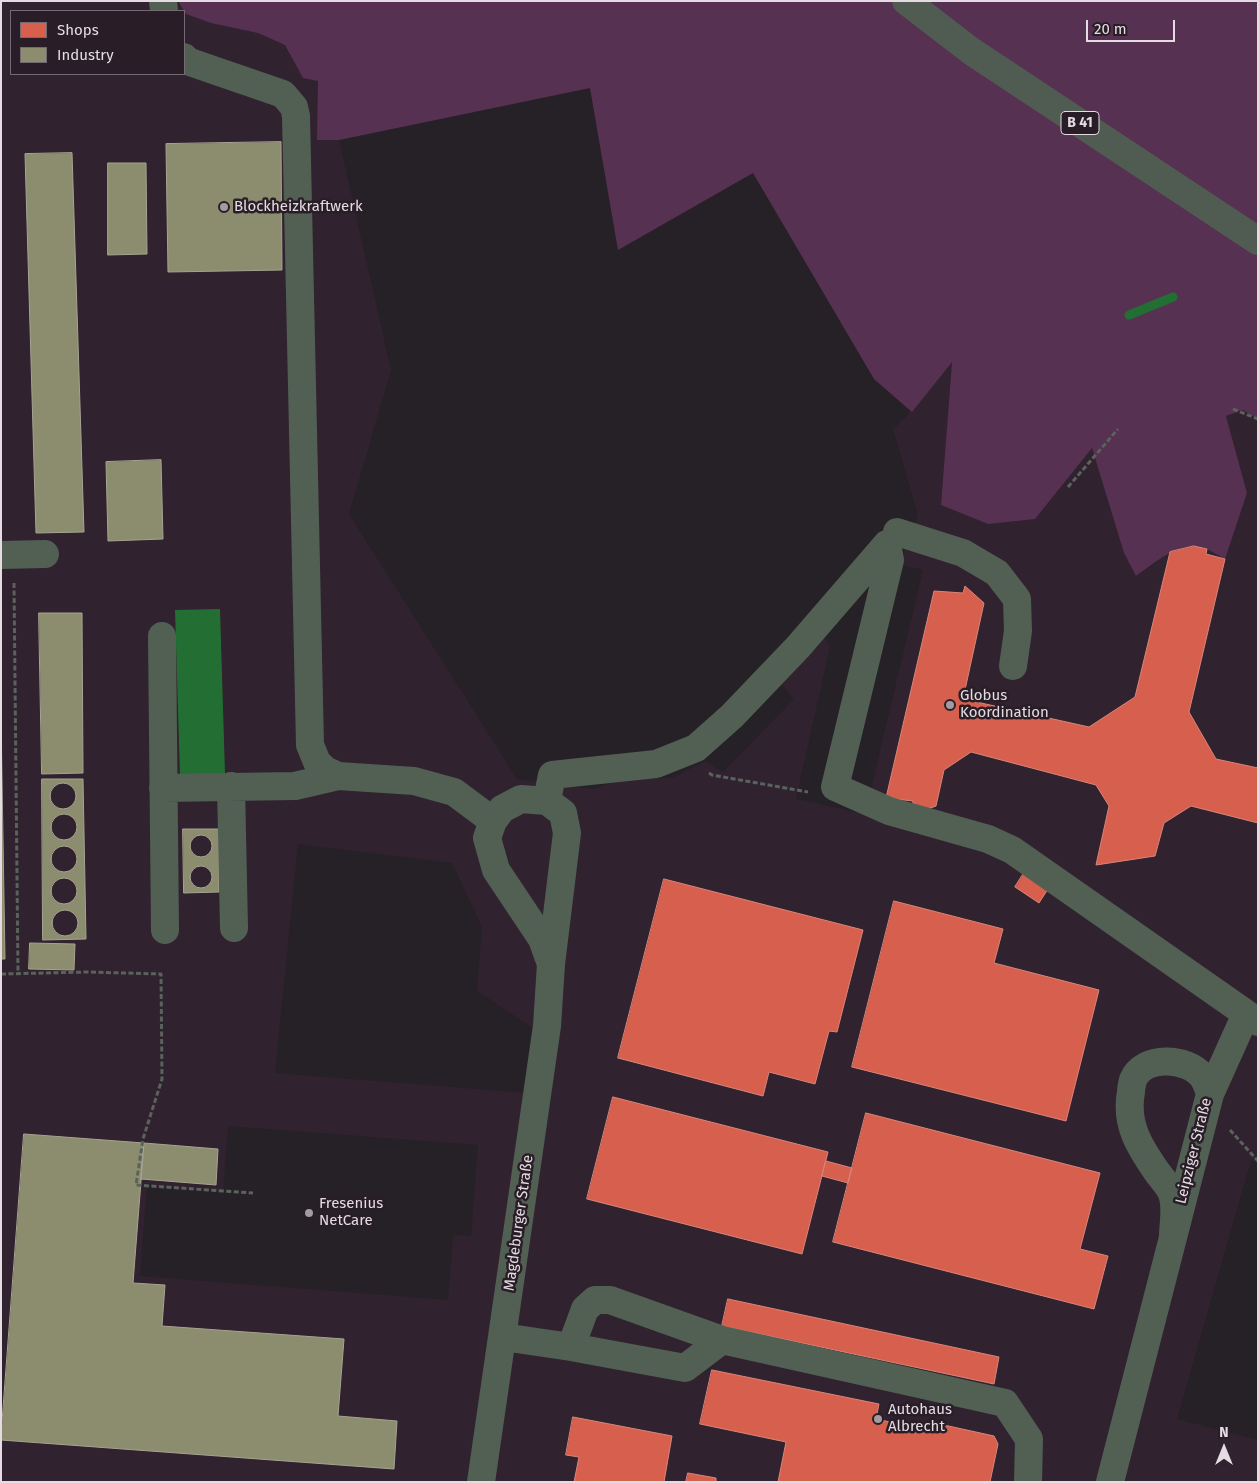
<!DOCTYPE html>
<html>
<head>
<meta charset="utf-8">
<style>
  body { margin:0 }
  #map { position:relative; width:1259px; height:1483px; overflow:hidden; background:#262126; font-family:"Fira Sans",sans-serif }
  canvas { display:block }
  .frame { position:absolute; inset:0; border:2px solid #e4dce2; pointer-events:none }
  .legend { position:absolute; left:10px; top:10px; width:175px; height:65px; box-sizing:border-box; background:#291e27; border:1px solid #746a72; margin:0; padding:6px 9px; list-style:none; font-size:15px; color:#e4dce2 }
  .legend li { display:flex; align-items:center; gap:10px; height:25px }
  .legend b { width:25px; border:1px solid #746a72 }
  .north { position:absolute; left:1199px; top:1423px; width:50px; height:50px; -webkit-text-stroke:4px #291e27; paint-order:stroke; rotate:0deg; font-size:14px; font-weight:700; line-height:20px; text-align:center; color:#e4dce2 }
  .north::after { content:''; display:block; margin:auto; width:18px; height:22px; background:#e4dce2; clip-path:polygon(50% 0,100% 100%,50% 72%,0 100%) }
  .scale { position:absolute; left:1086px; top:20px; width:89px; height:22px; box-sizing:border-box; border:2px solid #e4dce2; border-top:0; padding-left:6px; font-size:15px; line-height:18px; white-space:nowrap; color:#e4dce2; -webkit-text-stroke:4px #291e27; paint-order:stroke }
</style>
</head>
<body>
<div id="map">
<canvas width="1259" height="1483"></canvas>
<div class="frame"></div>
<ul class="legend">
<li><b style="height:14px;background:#d6604d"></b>Shops</li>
<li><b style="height:14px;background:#8c8c6e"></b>Industry</li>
</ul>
<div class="north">N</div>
<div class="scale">20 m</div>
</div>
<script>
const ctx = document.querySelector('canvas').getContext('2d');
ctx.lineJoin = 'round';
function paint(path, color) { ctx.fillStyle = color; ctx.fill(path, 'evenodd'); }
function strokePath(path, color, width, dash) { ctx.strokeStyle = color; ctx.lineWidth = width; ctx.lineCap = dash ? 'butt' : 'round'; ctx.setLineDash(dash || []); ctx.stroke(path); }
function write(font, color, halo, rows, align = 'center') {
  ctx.font = font + ' "Fira Sans",sans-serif'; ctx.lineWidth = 5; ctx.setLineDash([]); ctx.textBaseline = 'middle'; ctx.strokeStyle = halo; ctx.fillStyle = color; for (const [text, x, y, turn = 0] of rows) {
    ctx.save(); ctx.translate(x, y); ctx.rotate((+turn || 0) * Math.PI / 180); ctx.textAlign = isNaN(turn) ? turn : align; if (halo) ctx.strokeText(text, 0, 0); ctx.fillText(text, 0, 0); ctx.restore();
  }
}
const built = new Path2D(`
  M1,1H756L952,361L941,505L1035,519L1092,447L1124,553L1136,576L1170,552L1194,546L1207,549L1225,558L1247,493L1226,416L1243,410L1258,419V1164L1251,1160L1177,1419L1258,1440V1482H1ZM11,11H184V74H11ZM590,88L618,250L753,173L874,379L911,412L893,429L918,515L899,564L923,570L865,814L796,799L830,647L823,635L781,684L794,699L723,772L705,761L672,778L626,779L593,789L517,779L349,514L391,370L339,140ZM298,844L452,863L482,927L477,991L532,1027L527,1093L275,1073ZM228,1126L478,1145L471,1236L453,1235L448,1300L140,1276L147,1186L223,1192Z`);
const green = new Path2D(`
  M178,1H1258V419L1243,410L1226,416L1247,493L1225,559C1219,556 1213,552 1207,549C1181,539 1156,562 1136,576L1124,553L1092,448L1035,519L988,524L941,505L952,362L912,412L874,379L753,173L618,250L590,88L339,140H317L318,81L303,78L285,45L258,33L211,23L186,14Z`);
const water = new Path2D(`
  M220,609L225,774L180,776L175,610Z`);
const shops = new Path2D(`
  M1194,546L1207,549L1206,554L1225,559L1189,712L1216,759L1258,768V823L1191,806L1164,823L1155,856L1096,865L1109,806L1096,785L971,752L944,770L936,806L912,815L913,801L886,798L934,591L963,593L965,586L984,603L963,699L1089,727L1135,697L1170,552Z
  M1024,873L1048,889L1039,903L1015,887Z
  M664,879L863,930L837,1032L829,1031L815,1084L769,1072L763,1096L618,1058Z
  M894,901L1003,929L994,963L1099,990L1066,1121L852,1067Z
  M613,1097L828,1152L802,1254L587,1199Z
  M866,1113L1100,1173L1080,1249L1108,1256L1094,1309L833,1242Z
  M826,1161L852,1168L848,1183L822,1176Z
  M728,1299L999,1357L994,1384L722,1326Z
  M712,1370L879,1404L876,1419L942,1433L944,1425L994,1436L998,1444L990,1482H778L786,1442L700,1424Z
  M573,1417L672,1436L664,1482H574L579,1457L566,1455Z
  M688,1473L716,1478V1482H686Z`);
const industry = new Path2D(`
  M281,142L282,270L168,272L166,144Z
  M72,153L84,532L36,533L25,154Z
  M108,163H146L147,254L108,255Z
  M161,460L163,539L108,541L106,462Z
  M39,613H82L83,773L42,774Z
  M1,719L5,959H1Z
  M42,779H83L86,939L43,940Z
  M50 796a13 13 0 1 1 26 0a13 13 0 1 1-26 0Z
  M51 827a13 13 0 1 1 26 0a13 13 0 1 1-26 0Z
  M183,829H219V892L184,893Z
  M190 846a11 11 0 1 1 22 0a11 11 0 1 1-22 0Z
  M51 859a13 13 0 1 1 26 0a13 13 0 1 1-26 0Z
  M190 877a11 11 0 1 1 22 0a11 11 0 1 1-22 0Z
  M51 891a13 13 0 1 1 26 0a13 13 0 1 1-26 0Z
  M52 923a13 13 0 1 1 26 0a13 13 0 1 1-26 0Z
  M30,943L75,944L74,970L29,969Z
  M24,1134L144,1143L133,1283L165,1285L162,1326L344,1339L338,1416L397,1421L394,1469L1,1440Z
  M144,1143L218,1149L216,1185L141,1179Z`);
const stream = new Path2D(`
  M1129,315L1173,297`);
const path = new Path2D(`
  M1233,409L1258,419
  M1068,487L1118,429
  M14,583L18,973
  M709,773L712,775L808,792
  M1,974L87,972L161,974L162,1079L143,1139L136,1185L253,1193
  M1230,1130L1258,1161`);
const minor = new Path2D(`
  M163,1L164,11
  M184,57L187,61L283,94L294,107L296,116L310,745L317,762L325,770L338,776L414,781L454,792L493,821
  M897,532L963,553L997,573L1017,599L1018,631L1013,666
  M887,544L890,560L835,787L889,811L988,839L1012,850L1258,1022
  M1,555L45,554
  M162,636L165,930
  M231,786L234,928
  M163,788L295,786L338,776
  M547,801L552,775L656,764L696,748L732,716L798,647L887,544
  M1210,1094L1246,1014
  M503,1337L571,1347L585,1309L595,1300H610L722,1340L1005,1403L1029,1439L1028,1482
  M571,1347L685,1368L722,1340
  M481,1482L547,1026L551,964L567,833L563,813L547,801L521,799L502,809L493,821L487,838L496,870L542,939L551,964
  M1110,1482L1210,1094C1208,1088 1206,1081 1202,1076C1187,1057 1143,1055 1133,1080C1132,1084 1131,1088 1131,1092C1125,1124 1139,1146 1157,1172C1162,1179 1170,1187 1172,1194C1177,1207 1173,1223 1173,1236`);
const highway = new Path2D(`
  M906,1L971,51L1258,241`);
const markers = [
  [224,207,5,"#a29ba0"],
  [950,705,5,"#a29ba0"],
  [309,1213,5,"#a29ba0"],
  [878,1419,5,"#a29ba0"]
];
const shields = [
  [1080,123,38]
];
const shieldNames = [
  ["B 41",1080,123]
];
const poiNames = [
  ["Blockheizkraftwerk",234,207],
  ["Globus",960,696],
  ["Koordination",960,713],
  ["Fresenius",319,1204],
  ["NetCare",319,1221],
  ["Autohaus",888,1410],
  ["Albrecht",888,1427]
];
const streetNames = [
  ["Leipziger Straße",1194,1151,-76],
  ["Magdeburger Straße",519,1223,-82]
];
paint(built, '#31222f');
paint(green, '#573151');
paint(water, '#236e32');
paint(shops, '#d6604d');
strokePath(shops, '#da857a', 1);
paint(industry, '#8c8c6e');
strokePath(industry, '#a6a491', 1);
strokePath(stream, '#236e32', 9);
strokePath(path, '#5a625c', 3, [5, 2.5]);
strokePath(minor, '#526054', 28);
strokePath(highway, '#505c52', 28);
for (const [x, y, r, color] of markers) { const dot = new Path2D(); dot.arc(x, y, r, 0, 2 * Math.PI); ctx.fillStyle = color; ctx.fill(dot); strokePath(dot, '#291e27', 2); }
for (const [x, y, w] of shields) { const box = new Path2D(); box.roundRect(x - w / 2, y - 11.5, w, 23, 4); ctx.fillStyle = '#291e27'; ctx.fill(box); strokePath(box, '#e4dce2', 1); }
write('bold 14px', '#e4dce2', null, shieldNames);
write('15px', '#e4dce2', '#291e27', poiNames, 'left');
write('15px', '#e4dce2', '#291e27', streetNames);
</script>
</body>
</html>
